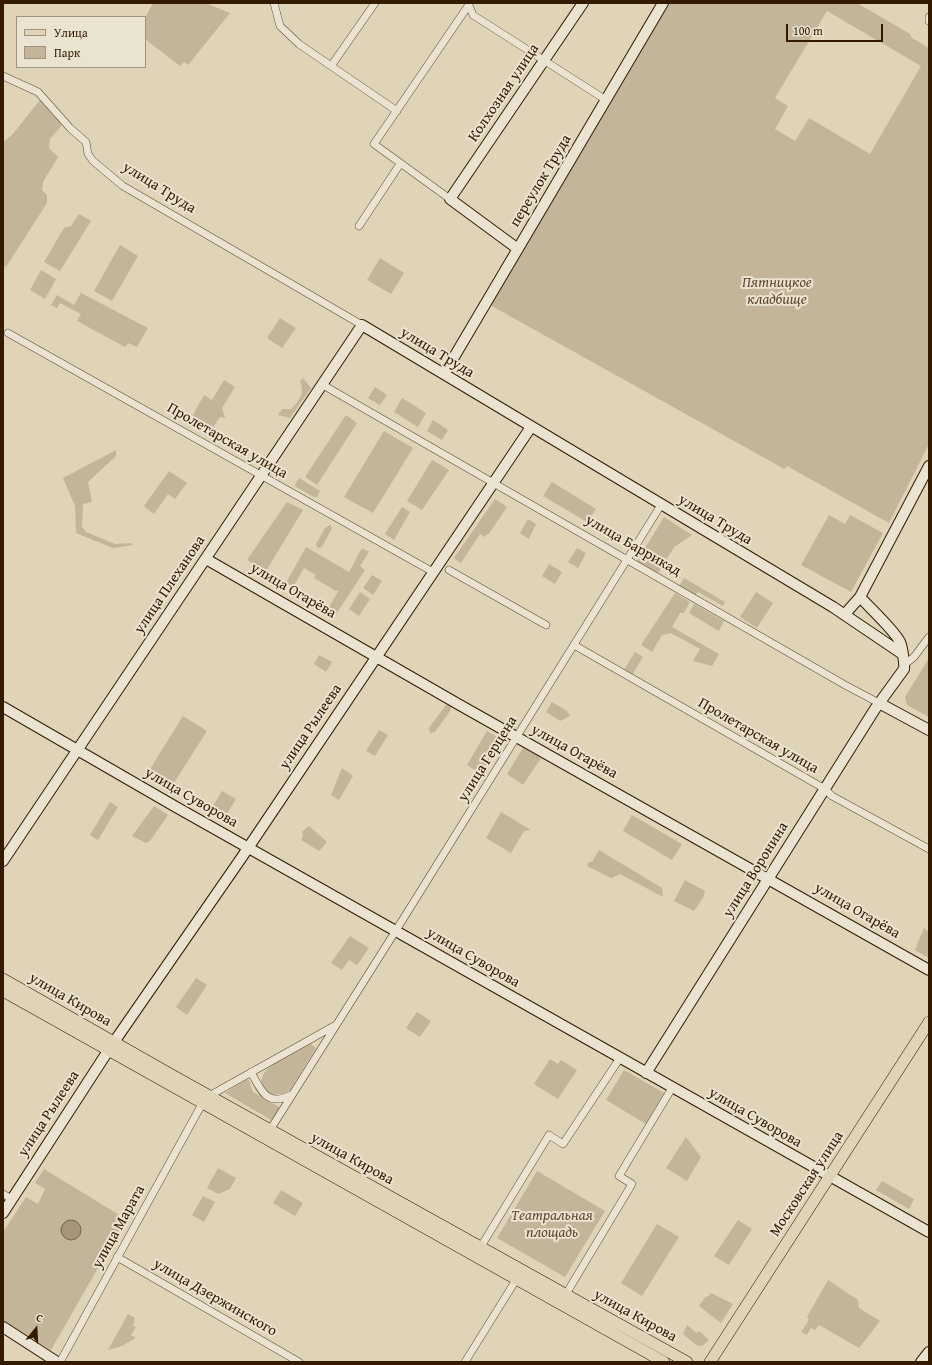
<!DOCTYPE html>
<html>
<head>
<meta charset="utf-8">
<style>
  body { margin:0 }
  #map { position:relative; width:932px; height:1365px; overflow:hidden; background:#dfd4b8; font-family:"Gentium Book Plus",serif }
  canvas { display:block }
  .frame { position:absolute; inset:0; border:4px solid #341b00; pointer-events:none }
  .legend { position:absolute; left:16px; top:16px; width:130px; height:52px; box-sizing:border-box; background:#eae3d1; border:1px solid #a1937d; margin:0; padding:5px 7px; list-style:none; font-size:12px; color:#341b00 }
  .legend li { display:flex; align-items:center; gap:8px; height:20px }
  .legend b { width:20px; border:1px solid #a1937d }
  .north { position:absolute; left:16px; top:1309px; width:40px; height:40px; -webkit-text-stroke:3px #eae3d1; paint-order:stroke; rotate:18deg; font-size:11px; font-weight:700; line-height:16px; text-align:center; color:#341b00 }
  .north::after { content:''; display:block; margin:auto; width:14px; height:18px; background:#341b00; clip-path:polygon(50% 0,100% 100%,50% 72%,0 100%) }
  .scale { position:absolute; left:786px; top:24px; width:97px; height:18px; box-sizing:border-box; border:2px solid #341b00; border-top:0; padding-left:5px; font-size:12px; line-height:14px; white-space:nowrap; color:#341b00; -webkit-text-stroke:3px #eae3d1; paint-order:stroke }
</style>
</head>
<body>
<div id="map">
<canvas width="932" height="1365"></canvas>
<div class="frame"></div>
<ul class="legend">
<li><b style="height:5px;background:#dfd4b8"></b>Улица</li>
<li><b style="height:11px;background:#c2b599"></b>Парк</li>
</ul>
<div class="north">С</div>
<div class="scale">100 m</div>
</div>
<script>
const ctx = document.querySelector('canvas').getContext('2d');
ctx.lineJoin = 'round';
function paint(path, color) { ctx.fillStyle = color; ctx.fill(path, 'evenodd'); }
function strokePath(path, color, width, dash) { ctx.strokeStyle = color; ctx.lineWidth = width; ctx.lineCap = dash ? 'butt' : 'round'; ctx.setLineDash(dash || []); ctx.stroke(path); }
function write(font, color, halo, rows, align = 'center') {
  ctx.font = font + ' "Gentium Book Plus",serif'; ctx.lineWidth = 4; ctx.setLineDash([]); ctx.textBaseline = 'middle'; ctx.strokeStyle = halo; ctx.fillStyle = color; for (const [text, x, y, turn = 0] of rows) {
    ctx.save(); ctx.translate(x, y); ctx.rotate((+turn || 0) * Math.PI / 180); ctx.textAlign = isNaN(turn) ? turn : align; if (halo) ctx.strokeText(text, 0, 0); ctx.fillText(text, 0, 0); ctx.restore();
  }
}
const green = new Path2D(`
  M153,3H206L230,13L188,65L184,62L180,66L145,39V18Z
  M669,3H857L910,34L912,38L929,48V444L889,523L787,466L784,469L779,466L490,305ZM827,11L921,66L870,154L809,118L795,141L775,129L788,106L775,98Z
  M40,100L62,125L50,139L49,148L58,157L43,182L42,190L47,195V203L6,267L3,265V142L12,135Z
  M79,214L91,221L60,271L44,262L64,228L71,226Z
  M120,245L138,256L112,301L94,291Z
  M380,258L404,273L391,294L367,280Z
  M41,270L56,279L45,299L30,290Z
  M81,293L148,328L137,347L128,343L125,347L77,321L81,314L60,303L57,308L51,305L57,295L74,305Z
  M280,318L296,328L282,348L267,338Z
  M303,378L311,388L290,418L278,415L282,409H291C300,400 305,393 300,381Z
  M224,380L235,387L222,408L225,418L220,417L209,433L205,434L188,424L204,395L212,400Z
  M375,387L387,395L380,405L368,398Z
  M402,398L426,413L418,427L394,412Z
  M346,415L357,423L317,485L305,477Z
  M433,420L448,430L442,440L427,431Z
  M384,431L413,448L373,513L344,497Z
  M116,450V456L88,482L92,502L83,504L82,527L86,532L115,544L131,543L133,545L113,548L76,533L75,506L63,478Z
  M432,460L449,470L422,510L407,501Z
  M169,471L187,483L175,499L168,494L154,514L144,506Z
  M299,478L320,491L317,497H314L296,487L295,485Z
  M552,482L596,509L587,522L543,496Z
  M495,499L507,507L488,535L487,534L485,537L480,534L461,563L454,558Z
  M287,502L303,510L266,571L247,560Z
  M402,507L410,512L394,540L385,534Z
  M829,515L845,524L850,515L883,533L851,592L801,565Z
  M664,517L692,535L674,547L657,575L636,563Z
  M528,519L536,524L529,539L520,533Z
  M330,525L332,528L322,547L317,548L316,544L325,528Z
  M306,547L349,572L362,548L369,552L360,566L365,570L333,619L325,614L339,590L336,591L314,578L316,575L304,568L293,587L286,583Z
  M577,548L586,553L578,568L568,562Z
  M549,564L562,572L555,584L542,576Z
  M372,575L382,581L373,595L363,588Z
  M684,578L725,602L723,606L698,592L695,596L679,586Z
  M360,592L370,599L359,616L349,609Z
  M756,592L773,603L757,628L740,617Z
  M675,593L690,602L684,613H680L672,627L719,654L712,666L693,661L700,649L671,633L662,635L652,652L641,645Z
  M694,604L724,621L719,631L689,613Z
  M635,652L643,657L632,675L624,670Z
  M319,655L332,662L326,672L314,664Z
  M929,658V717L907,705L905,697Z
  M552,702L567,711L570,716L560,721L546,712Z
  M446,705H449L451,707L450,711L435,732L430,733L429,728Z
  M183,716L207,731L170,789L147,774Z
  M379,730L388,735L375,756L366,751Z
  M487,731L499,738L495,744L498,746L481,774L467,765Z
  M523,748L541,758L523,785L507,774Z
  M342,768L353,776L339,800L331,795Z
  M222,791L236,799L225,817L211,809Z
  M110,802L118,807L98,840L90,835Z
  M154,806L168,815L150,841L146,843L132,836Z
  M501,812L531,830L524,831L511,853L486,838Z
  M632,815L682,844L672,860L623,831Z
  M309,826L327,842L319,851L301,840L303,836L302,832Z
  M599,850L662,888L663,897L620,874L611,878L587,866L589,862H592Z
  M685,880L705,891L703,898L694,911L674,901Z
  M924,928L929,932V958L915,950Z
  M350,936L369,948L357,965L349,960L342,970L331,963Z
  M196,978L207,985L187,1015L176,1007Z
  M417,1012L431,1021L420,1037L406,1028Z
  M310,1043L316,1048L290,1090C277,1100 255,1093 263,1075C268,1064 299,1050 310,1043Z
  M550,1059L558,1064L561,1060L577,1070L558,1099L534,1084Z
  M624,1070L664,1093L646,1124L606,1100Z
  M246,1080H249L253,1092L281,1108L273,1121L225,1093Z
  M686,1137L701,1157L687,1181L666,1168Z
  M218,1168L236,1178L230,1189L218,1194L207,1188Z
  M44,1169L126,1219L51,1350L3,1321V1232L26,1197L38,1204L45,1189L35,1183Z
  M537,1171L605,1211L565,1277L497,1238Z
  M882,1181L914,1199L909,1209L876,1190Z
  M281,1190L303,1203L295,1216L273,1203Z
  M203,1196L215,1202L204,1222L192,1215Z
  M738,1220L752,1229L729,1265L714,1256Z
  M657,1224L679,1237L642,1296L621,1283Z
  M828,1280L858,1300L859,1308L880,1321L859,1348L819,1325L815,1330L811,1328L807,1335L801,1332L809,1320L807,1317Z
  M711,1293L733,1304L721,1323L699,1306L706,1296L708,1297Z
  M128,1314L135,1318L133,1326L136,1327L131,1335L136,1338L122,1346L108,1350Z
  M687,1325L697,1333L699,1331L709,1340L702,1346L696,1345L683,1334Z`);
const water = new Path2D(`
  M61 1230a10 10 0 1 1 20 0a10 10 0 1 1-20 0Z`);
const street = new Path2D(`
  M274,3L280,26L299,44L331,66
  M375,3L331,66L397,111
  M468,3L473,15L606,100
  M929,17V21
  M3,76L38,92L70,128L86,142L88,154L93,161L123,186L362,325
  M450,199L374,144L468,6
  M359,226L400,164
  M8,333L433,572
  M323,385L845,685L879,703
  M449,570L546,625
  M574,645L825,789L832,796L929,849
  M905,664L914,657L929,637
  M251,1072C261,1091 267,1107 291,1095
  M209,1096L334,1026
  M270,1130L400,924L661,505
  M3,1194L12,1199
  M480,1248L549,1135L563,1144L620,1058
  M117,1257L299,1362
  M566,1294L632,1184L619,1176L672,1088
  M60,1362L202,1104
  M465,1362L516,1280`);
const secondary = new Path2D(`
  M518,249L450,199L583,3
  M444,374L663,3
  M206,559L458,704L929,970
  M845,614L860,597L929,466
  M879,703L929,730
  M3,707L176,807L929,1232
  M3,861L362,325L833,607L901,653
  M114,1042L242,857L531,427
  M646,1073L875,709L904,669C905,665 902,646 900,642C895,631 870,608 860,597
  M3,1213L108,1051
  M3,1327L57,1362
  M921,1362L929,1352`);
const primary = new Path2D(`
  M3,979L170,1074L687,1362
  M3,991L664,1362
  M710,1362L929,1022`);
const streetNames = [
  ["Колхозная улица",504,93,-56],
  ["переулок Труда",541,181,-59],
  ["улица Труда",159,188,32],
  ["улица Труда",437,353,31],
  ["Пролетарская улица",227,441,30],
  ["улица Труда",715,520,31],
  ["улица Баррикад",633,546,30],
  ["улица Плеханова",170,585,-56],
  ["улица Огарёва",293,591,30],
  ["улица Рылеева",311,727,-56],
  ["Пролетарская улица",758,736,30],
  ["улица Огарёва",574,752,29],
  ["улица Герцена",488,759,-58],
  ["улица Суворова",191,798,30],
  ["улица Воронина",756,870,-58],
  ["улица Огарёва",857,911,30],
  ["улица Суворова",473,958,30],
  ["улица Кирова",70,1000,30],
  ["улица Рылеева",49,1114,-57],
  ["улица Суворова",755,1118,30],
  ["улица Кирова",352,1159,29],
  ["Московская улица",807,1184,-57],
  ["улица Марата",119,1227,-61],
  ["улица Дзержинского",215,1298,30],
  ["улица Кирова",635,1316,29]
];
const parkNames = [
  ["Пятницкое",777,283],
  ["кладбище",777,300],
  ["Театральная",552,1216],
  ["площадь",552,1233]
];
paint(green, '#c2b599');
paint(water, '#a59579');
strokePath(water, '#786449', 1);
strokePath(street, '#5f492e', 8);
strokePath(secondary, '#341b00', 12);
strokePath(primary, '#341b00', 12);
strokePath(street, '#eae3d1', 7);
strokePath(secondary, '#eae3d1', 10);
strokePath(primary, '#dfd4b8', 11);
write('15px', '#341b00', '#eae3d1', streetNames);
write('italic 15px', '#5f492e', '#eae3d1', parkNames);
</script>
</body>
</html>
